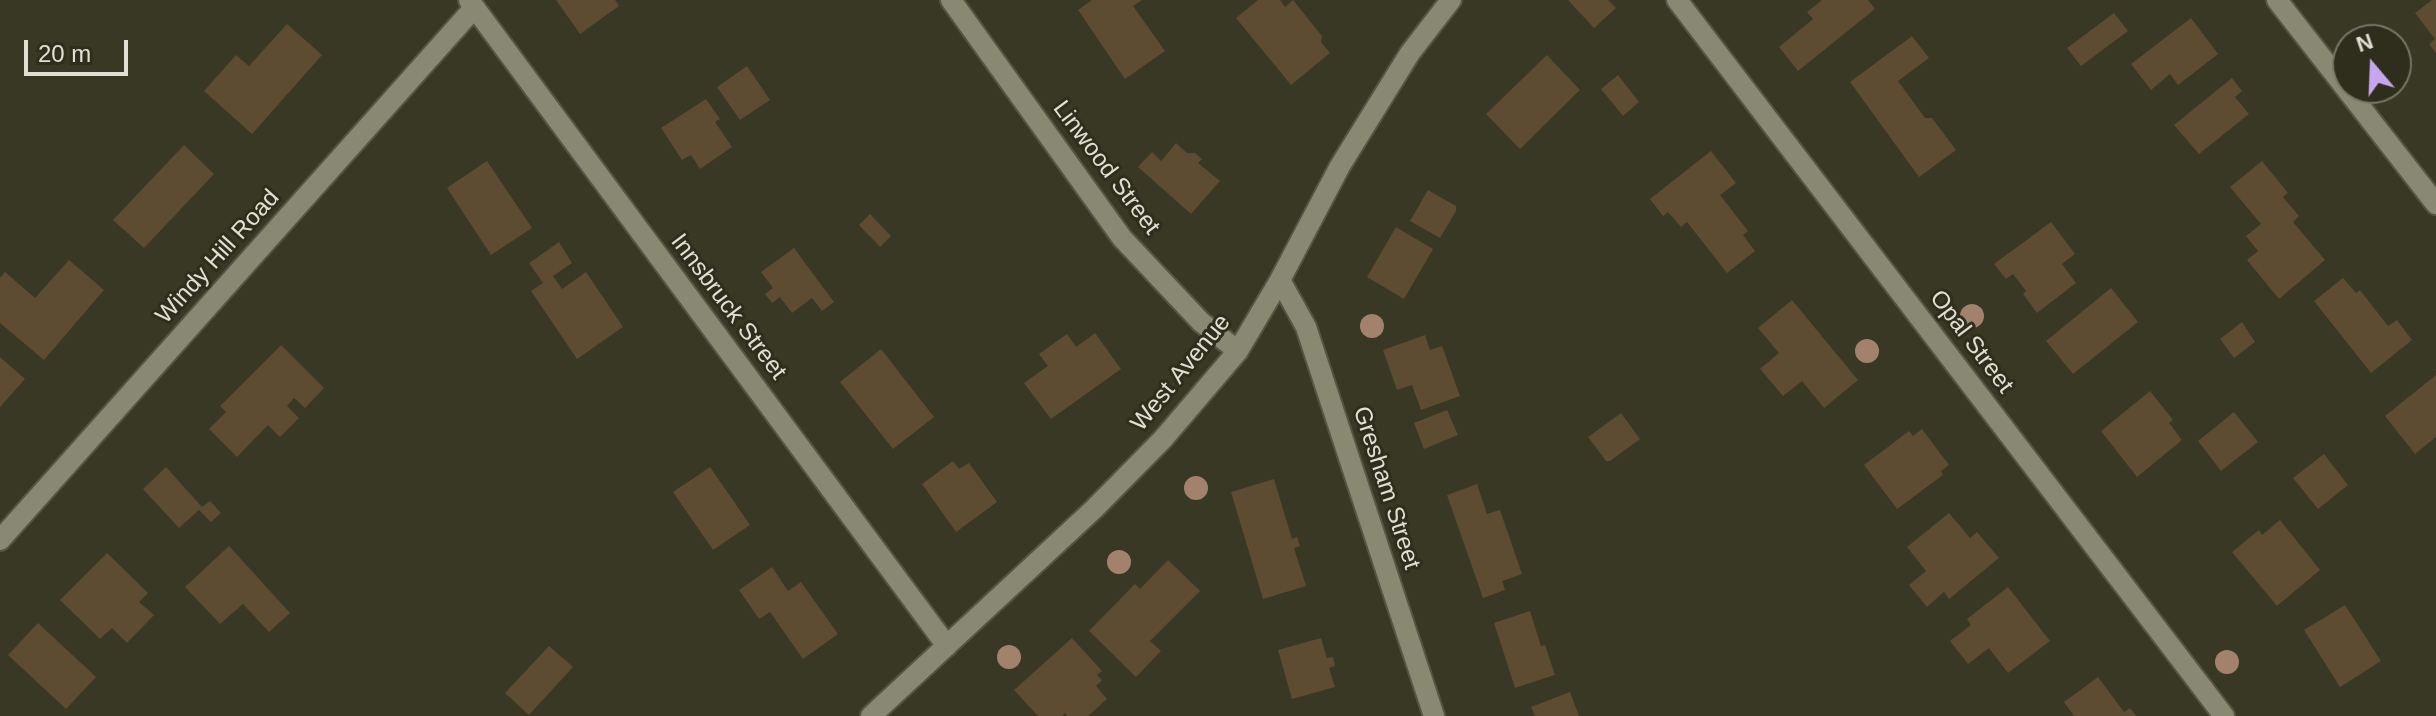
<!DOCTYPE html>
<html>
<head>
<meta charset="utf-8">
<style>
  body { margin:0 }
  #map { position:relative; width:2436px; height:716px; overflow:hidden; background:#393825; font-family:Helvetica,sans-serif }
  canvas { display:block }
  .north { position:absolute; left:2332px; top:24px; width:80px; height:80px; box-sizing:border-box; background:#2f2e1c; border:2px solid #767566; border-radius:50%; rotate:341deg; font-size:22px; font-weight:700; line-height:32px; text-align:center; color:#e0dfd4 }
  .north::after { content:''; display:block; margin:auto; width:28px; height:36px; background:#c7a6ef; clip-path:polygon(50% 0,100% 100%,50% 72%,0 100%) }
  .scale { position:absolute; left:24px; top:40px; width:104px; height:36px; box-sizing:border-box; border:4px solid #e0dfd4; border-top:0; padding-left:10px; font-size:24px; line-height:28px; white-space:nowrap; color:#e0dfd4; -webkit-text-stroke:6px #2f2e1c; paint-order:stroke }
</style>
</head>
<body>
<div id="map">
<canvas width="2436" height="716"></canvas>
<div class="north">N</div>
<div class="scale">20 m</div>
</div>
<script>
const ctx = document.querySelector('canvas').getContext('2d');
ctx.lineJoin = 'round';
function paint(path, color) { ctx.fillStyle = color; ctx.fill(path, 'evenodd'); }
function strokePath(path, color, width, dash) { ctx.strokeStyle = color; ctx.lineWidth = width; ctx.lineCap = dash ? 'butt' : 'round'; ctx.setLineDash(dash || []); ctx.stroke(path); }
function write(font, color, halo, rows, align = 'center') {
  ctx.font = font + ' Helvetica,sans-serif'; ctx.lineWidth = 6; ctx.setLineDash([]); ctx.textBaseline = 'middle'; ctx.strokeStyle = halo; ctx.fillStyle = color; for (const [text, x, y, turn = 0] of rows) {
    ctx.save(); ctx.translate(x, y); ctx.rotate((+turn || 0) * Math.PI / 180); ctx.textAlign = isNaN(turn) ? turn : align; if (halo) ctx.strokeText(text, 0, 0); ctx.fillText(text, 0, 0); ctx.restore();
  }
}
const building = new Path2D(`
  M556,0H615L619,6L580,34Z
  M1092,0H1142L1133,6L1165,51L1125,79L1078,10Z
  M1258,0H1280L1285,7L1293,0L1322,36L1321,42L1330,53L1291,85L1236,18Z
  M1568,0H1608L1616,8L1594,28Z
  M1822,0H1868L1875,9L1798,71L1779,47L1813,19L1807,12Z
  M2432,0H2436V53L2429,44L2435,39L2415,13Z
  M2114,13L2128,31L2081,66L2067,48Z
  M2191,18L2218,54L2178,85L2170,74L2151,90L2131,64Z
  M287,24L322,55L252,134L204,91L236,55L249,66Z
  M1912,36L1929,58L1898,81L1925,118H1932L1956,150L1919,177L1850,82Z
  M1547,55L1580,90L1520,149L1486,114Z
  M747,66L770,100L740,120L717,87Z
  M1618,75L1639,102L1623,116L1601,89Z
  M2232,78L2242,91L2235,97L2249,114L2199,154L2174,125Z
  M706,99L720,119L715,122L732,147L700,169L691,155L682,160L661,128Z
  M1176,143L1187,153H1195L1202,159L1198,163L1220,181L1191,214L1138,167L1152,152L1161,161Z
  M184,145L214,174L144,248L113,220Z
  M1711,151L1736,183L1720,195L1748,231L1743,235L1755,251L1727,273L1687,222L1681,227L1668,212L1663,216L1650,199Z
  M487,161L532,228L491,255L447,188Z
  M2262,161L2288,193L2283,197L2299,216L2293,222L2325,260L2279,299L2247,260L2258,251L2246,236L2261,224L2230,187Z
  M1428,190L1456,206V211L1440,238L1410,221Z
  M870,214L891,236L880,247L859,225Z
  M2051,222L2075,254L2062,264L2076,283L2037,313L2023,294L2026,291L2013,274L2006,279L1994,264Z
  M1396,227L1433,249L1404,299L1367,277Z
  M559,242L572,263L553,276L562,289L586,272L623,327L577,359L531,291L543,283L529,263Z
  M794,248L834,302L822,311L812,298L792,313L780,297L772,303L765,294L773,288L761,272Z
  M69,260L104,290L44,360L0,323V278L5,272L35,298Z
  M2343,278L2356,293L2360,290L2388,326L2397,320L2412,340L2371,373L2314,301Z
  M2111,288L2138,322L2073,374L2046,341Z
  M1792,300L1858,380L1824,408L1802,381L1783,396L1760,369L1779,353L1758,328Z
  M2242,322L2255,342L2234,358L2220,339Z
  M1095,333L1121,369L1051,419L1024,383L1048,366L1039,354L1067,334L1076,347Z
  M1425,335L1430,350L1442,346L1460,396L1421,410L1412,385L1397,390L1383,350Z
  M281,345L324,388L305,408L294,398L287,406L299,418L280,437L268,425L237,457L209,429L226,412L220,406Z
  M881,349L934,417L893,449L840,382Z
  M0,357L25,379L0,407Z
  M2436,375V437L2415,454L2385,416Z
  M2150,391L2173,420L2169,423L2182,440L2137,477L2101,431Z
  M1447,410L1458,435L1424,449L1414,423Z
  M2234,412L2258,442L2221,471L2198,441Z
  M1621,413L1640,439L1610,461H1606L1588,437Z
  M1922,429L1949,465L1941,471L1943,475L1897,509L1864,465L1909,431L1913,436Z
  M2324,454L2348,485L2318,509L2293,478Z
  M953,461L959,469L969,463L997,502L956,532L922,484Z
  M166,467L202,507L210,501L221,513L211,522L199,510L179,528L143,489Z
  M710,467L750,525L713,550L673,492Z
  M1274,479L1292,539L1297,537L1300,546L1294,548L1306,586L1263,599L1231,492Z
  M1477,484L1487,514L1500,510L1522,574L1502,581L1505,590L1483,598L1447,495Z
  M1949,513L1970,538L1977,532L1999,558L1949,599L1944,592L1927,607L1909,585L1926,571L1907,547Z
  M2280,520L2320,570L2277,606L2232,552L2259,530L2262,535Z
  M229,546L290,613L269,632L243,604L220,624L185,587Z
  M107,553L148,593L139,602L154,615L127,643L112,628L100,639L60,600Z
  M1168,560L1200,591L1150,641L1161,651L1136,677L1089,631L1135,584L1140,589Z
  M772,567L788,591L801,582L838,634L803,659L770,612L759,619L739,590Z
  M2008,587L2050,641L2008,673L1989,648L1968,664L1950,641L1971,625L1967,619Z
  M2345,605L2381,661L2340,687L2304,630Z
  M1530,611L1541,646L1545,645L1555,675L1515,688L1494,623Z
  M38,623L96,677L66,709L8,655Z
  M1072,638L1102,671L1097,675L1102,680L1096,686L1107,699L1088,716H1067L1065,713L1062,716H1038L1014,690Z
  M1321,638L1327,658L1333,657L1335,666L1329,668L1335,687L1292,699L1278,650Z
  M549,646L573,667L529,715L505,693Z
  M2098,677L2124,712L2130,708L2136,716H2074L2064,702Z
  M1570,692L1579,716H1535L1531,707Z`);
const minor = new Path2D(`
  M469,0L947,646
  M951,0L1122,238L1201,322L1238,351
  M1677,0L2224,716
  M2277,0L2436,204
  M1280,280L1306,327L1434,716
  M0,540L474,8
  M871,716L1094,509L1163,439L1238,351L1280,280L1340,166L1410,53L1451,0`);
const trees = [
  [1972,316],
  [1372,326],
  [1867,351],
  [1196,488],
  [1119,562],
  [1009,657],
  [2227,662]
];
const streetNames = [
  ["Linwood Street",1106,168,53],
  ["Windy Hill Road",218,257,-48],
  ["Innsbruck Street",728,307,53],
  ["Opal Street",1971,342,53],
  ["West Avenue",1181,373,-51],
  ["Gresham Street",1386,488,72]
];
paint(building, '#5d4b32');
strokePath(minor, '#565545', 24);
strokePath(minor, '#898973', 20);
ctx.fillStyle = '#a3826d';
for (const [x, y] of trees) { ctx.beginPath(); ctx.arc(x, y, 12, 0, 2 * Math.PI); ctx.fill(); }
write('24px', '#e0dfd4', '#2f2e1c', streetNames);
</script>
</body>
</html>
